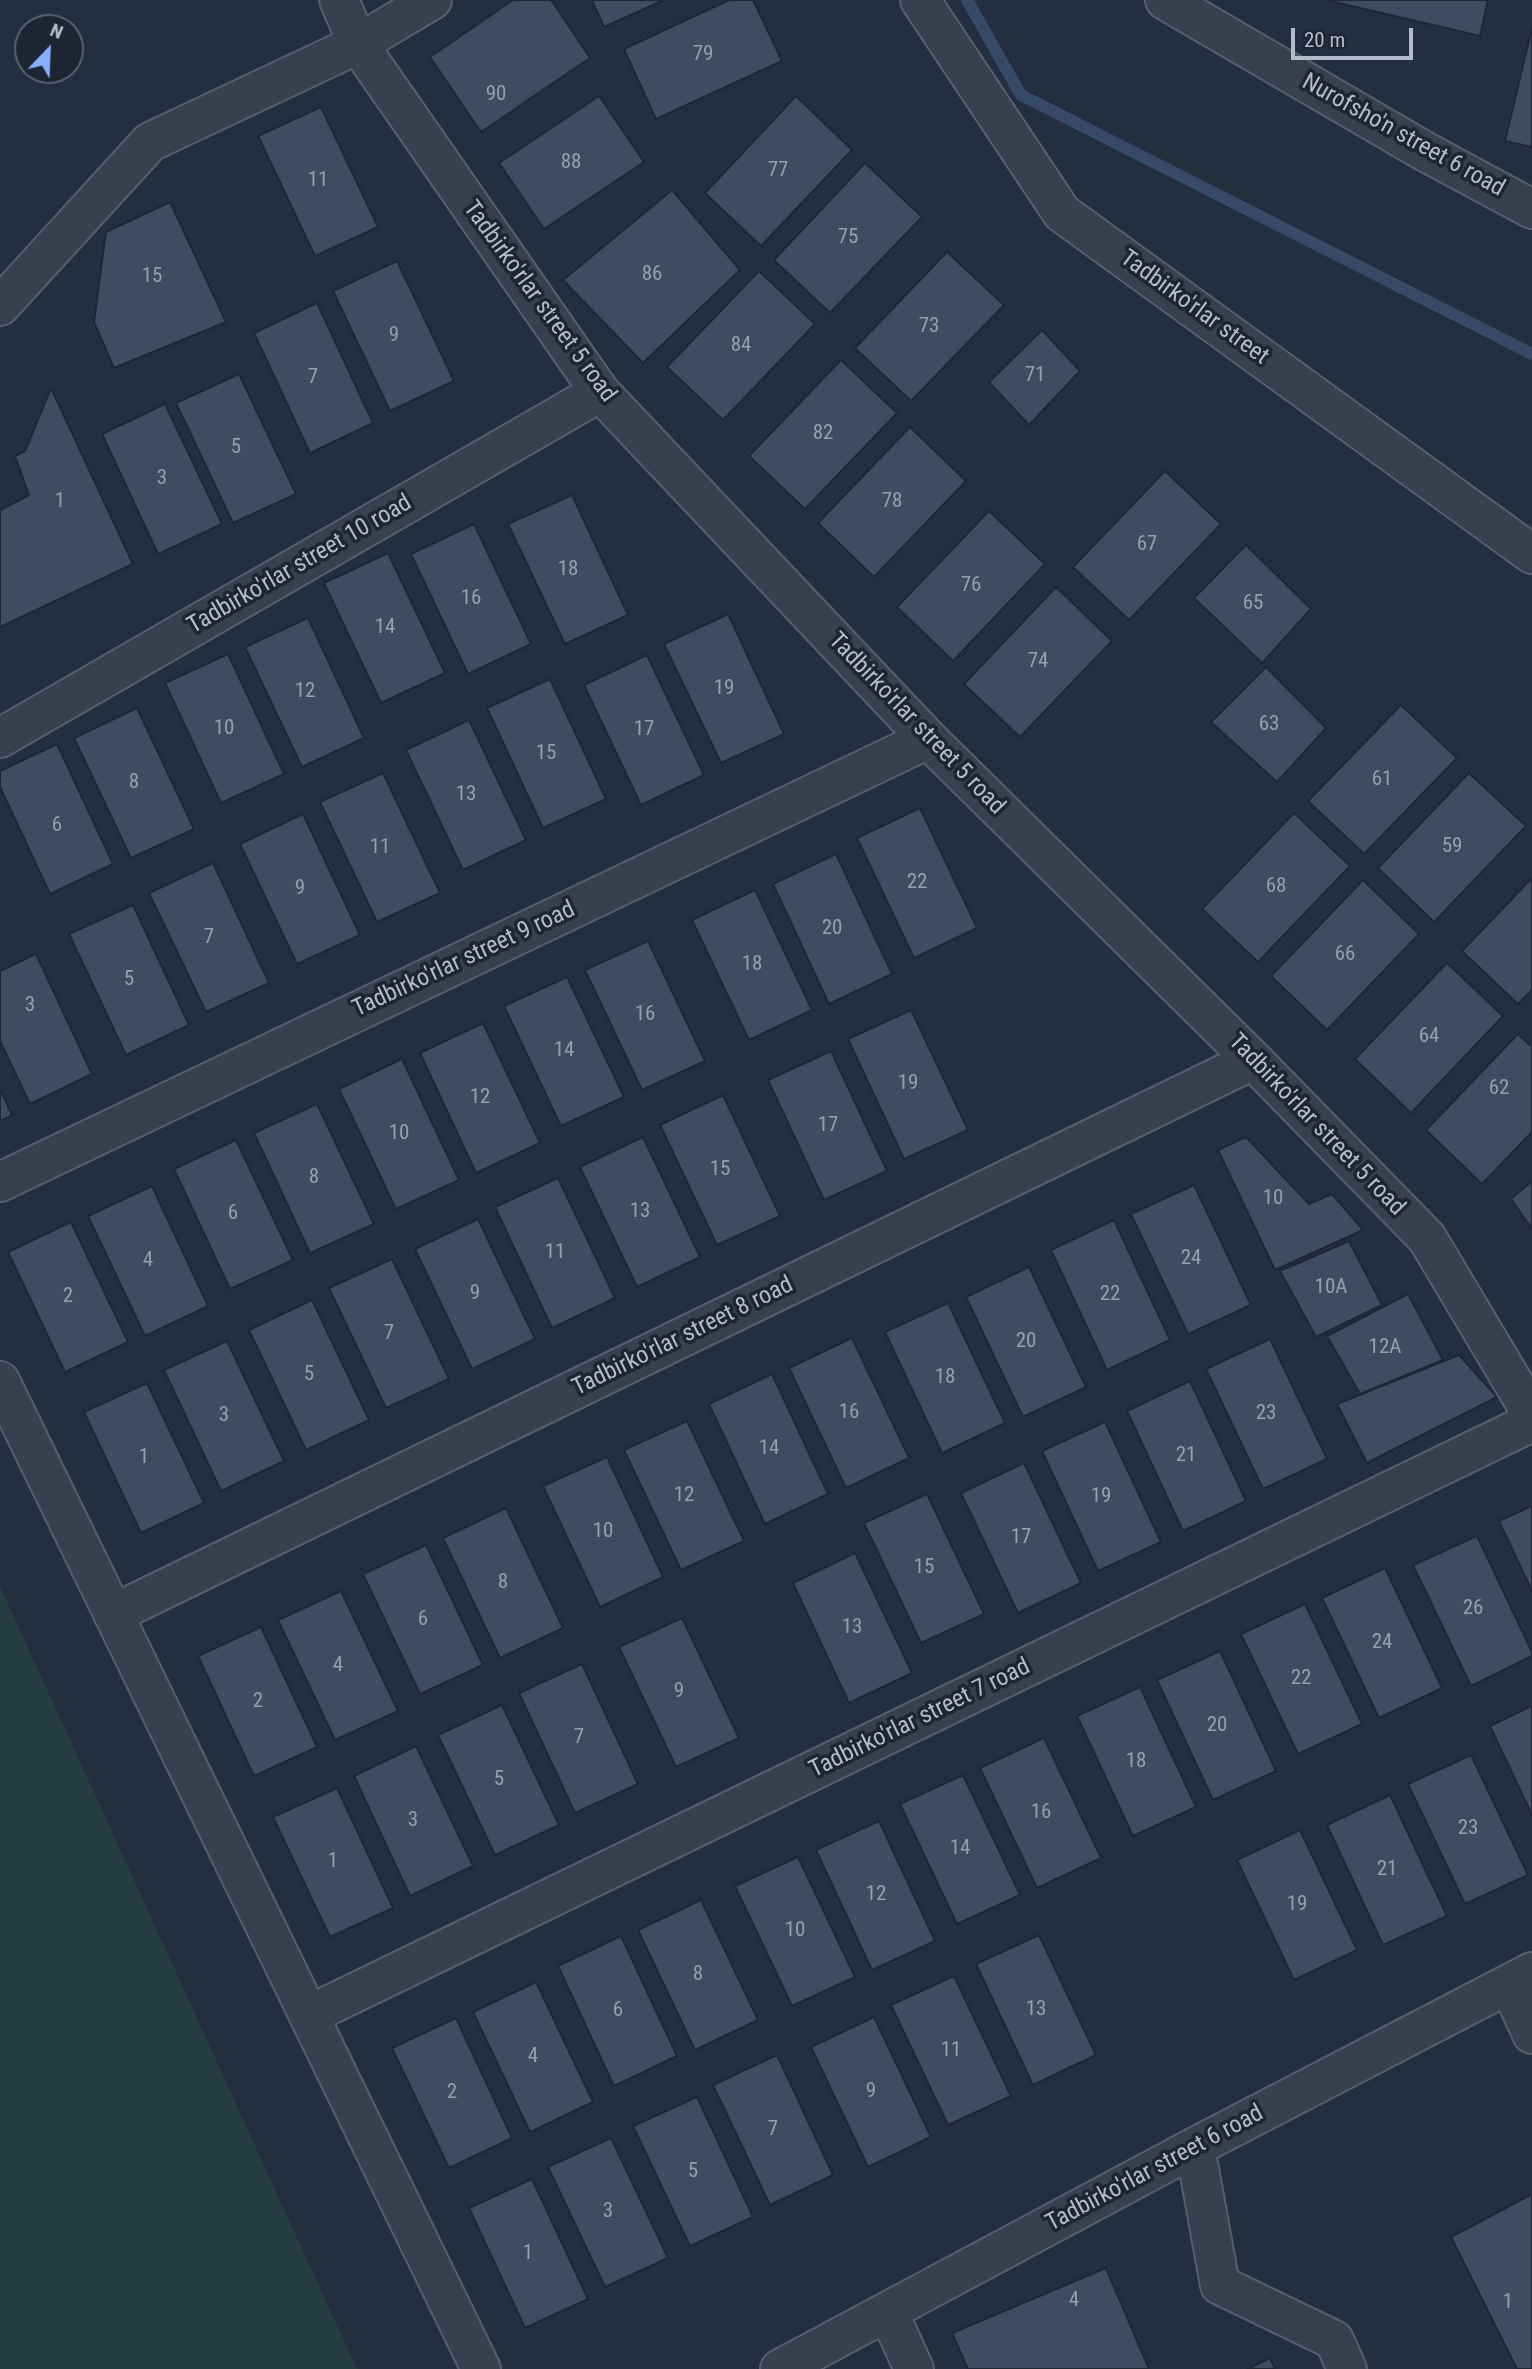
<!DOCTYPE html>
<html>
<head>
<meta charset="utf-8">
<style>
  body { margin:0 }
  #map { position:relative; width:1532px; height:2369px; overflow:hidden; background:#232e3f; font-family:"Roboto Condensed",sans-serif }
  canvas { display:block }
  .north { position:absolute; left:14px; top:14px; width:70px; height:70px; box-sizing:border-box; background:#1d2534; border:2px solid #596170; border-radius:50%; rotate:23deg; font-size:19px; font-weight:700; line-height:28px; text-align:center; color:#b4bbca }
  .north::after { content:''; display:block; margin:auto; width:24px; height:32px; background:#87affc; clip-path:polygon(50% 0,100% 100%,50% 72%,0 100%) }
  .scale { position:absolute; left:1291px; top:28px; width:122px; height:32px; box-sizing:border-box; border:4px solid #b4bbca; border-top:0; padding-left:9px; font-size:21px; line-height:24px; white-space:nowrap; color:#b4bbca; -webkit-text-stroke:5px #1d2534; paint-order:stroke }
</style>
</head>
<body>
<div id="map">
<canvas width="1532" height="2369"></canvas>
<div class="north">N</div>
<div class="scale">20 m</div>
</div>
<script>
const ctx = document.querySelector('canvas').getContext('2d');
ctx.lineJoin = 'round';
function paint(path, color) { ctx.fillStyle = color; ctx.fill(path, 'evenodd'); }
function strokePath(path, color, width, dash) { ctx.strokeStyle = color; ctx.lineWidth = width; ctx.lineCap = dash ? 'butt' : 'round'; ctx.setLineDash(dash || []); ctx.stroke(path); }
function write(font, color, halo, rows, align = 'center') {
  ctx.font = font + ' "Roboto Condensed",sans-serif'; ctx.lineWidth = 7; ctx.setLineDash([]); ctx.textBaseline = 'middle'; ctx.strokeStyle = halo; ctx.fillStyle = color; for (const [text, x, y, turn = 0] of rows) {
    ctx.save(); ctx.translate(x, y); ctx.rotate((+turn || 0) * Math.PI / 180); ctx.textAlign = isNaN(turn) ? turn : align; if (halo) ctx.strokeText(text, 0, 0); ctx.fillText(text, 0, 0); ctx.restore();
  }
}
const green = new Path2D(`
  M0,1586L357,2369H0Z`);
const stream = new Path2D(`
  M967,0L1021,95L1532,354`);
const building = new Path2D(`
  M513,0H551L590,58L481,132L430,57Z
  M592,0H664L604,27Z
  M729,0H753L782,61L656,119L624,49Z
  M1326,0H1488L1480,36Z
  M1532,28V147L1505,141Z
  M599,96L644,162L544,229L499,163Z
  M796,96L852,150L761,246L705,193Z
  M321,107L378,227L315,256L258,136Z
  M865,163L922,217L830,313L774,260Z
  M672,190L740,270L643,363L563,280Z
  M170,202L226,322L114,368L94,322L106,232Z
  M947,252L1004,305L911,401L855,348Z
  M397,261L454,381L390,411L333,291Z
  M759,271L815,324L723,420L667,367Z
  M317,303L373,423L310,453L254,333Z
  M1042,330L1080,371L1029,425L989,382Z
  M841,360L897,413L805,509L749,456Z
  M239,374L296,494L233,523L176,403Z
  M51,388L133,564L0,627V510L29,495L15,456L25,451Z
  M165,404L222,524L158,554L102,434Z
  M910,427L966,481L874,577L818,523Z
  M1165,471L1221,524L1129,620L1073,567Z
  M572,495L628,615L565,644L508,524Z
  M989,511L1045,564L953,661L897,607Z
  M474,524L531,644L468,674L411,554Z
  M1246,545L1311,609L1262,663L1194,598Z
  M388,553L445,673L381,703L324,583Z
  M1056,587L1112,641L1020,737L964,684Z
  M728,614L784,734L721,763L664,644Z
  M308,618L364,738L302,767L245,647Z
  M228,654L284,774L221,803L165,683Z
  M647,655L704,775L641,805L584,685Z
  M1266,667L1326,728L1277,782L1211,722Z
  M550,679L606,799L543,828L487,708Z
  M1401,705L1457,758L1364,854L1308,801Z
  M137,708L194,829L131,858L74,738Z
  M469,720L526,840L463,870L406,750Z
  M57,744L113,864L50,894L0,787V771Z
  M383,773L440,893L377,922L320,802Z
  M1469,773L1526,826L1434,922L1378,868Z
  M920,808L977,928L914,958L857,838Z
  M1294,813L1350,866L1258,962L1202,909Z
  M303,814L360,935L297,964L240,844Z
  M836,854L892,974L829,1004L773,884Z
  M213,863L269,983L206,1012L149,893Z
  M1532,878V990L1518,1004L1462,951Z
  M1363,880L1419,934L1327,1030L1271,976Z
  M755,890L812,1010L749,1040L692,920Z
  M133,905L189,1025L126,1055L69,934Z
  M648,941L705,1061L642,1090L585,970Z
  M36,954L92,1074L30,1104L0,1041V971Z
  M1447,963L1503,1016L1411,1113L1355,1059Z
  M567,977L624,1097L561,1126L504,1006Z
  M911,1010L968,1130L904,1159L848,1039Z
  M483,1023L540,1143L476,1173L420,1053Z
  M1518,1034L1532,1047V1132L1482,1184L1426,1130Z
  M831,1051L887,1171L824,1200L768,1080Z
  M402,1059L459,1180L396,1209L339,1089Z
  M0,1089L12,1115L0,1121Z
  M723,1095L780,1216L717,1245L660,1125Z
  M317,1104L374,1224L310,1253L254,1133Z
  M643,1137L700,1257L637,1287L580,1167Z
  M1246,1137L1309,1204L1332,1194L1363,1230L1275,1270L1218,1150Z
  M236,1140L293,1260L230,1289L174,1169Z
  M558,1178L615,1298L552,1328L495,1207Z
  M1532,1181V1229L1511,1199Z
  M1194,1185L1251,1305L1188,1334L1131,1214Z
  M152,1186L208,1306L145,1336L88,1216Z
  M478,1219L535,1339L472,1369L415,1249Z
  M1114,1220L1170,1340L1107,1370L1051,1250Z
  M71,1222L128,1342L65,1372L8,1252Z
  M1349,1241L1382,1305L1316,1337L1280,1271Z
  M392,1259L449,1379L386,1408L329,1288Z
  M1029,1267L1086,1387L1023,1417L966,1297Z
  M1408,1294L1443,1360L1360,1394L1327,1336Z
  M312,1300L369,1420L306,1450L249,1330Z
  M948,1303L1005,1423L942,1453L885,1332Z
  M852,1338L909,1458L846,1488L789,1368Z
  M1270,1339L1327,1459L1263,1489L1206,1369Z
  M227,1341L284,1461L221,1491L164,1370Z
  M1459,1355L1497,1397L1367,1463L1337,1404Z
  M772,1374L828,1494L765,1524L709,1404Z
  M1190,1381L1246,1501L1183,1531L1127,1411Z
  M147,1383L204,1503L141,1533L84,1412Z
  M687,1421L744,1541L681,1570L624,1450Z
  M1105,1422L1161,1542L1098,1571L1042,1451Z
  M607,1457L663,1577L600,1607L543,1486Z
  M1024,1463L1081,1583L1018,1613L961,1493Z
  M927,1494L984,1614L921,1643L864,1523Z
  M1532,1506V1591L1499,1521Z
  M506,1508L563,1628L500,1658L443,1538Z
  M1477,1536L1532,1652V1656L1471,1686L1413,1565Z
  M426,1545L483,1665L420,1694L363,1574Z
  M855,1553L912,1673L849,1703L793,1583Z
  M1385,1568L1442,1688L1379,1718L1322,1598Z
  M341,1591L398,1711L335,1740L278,1620Z
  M1305,1604L1362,1724L1298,1754L1241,1634Z
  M682,1618L739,1738L676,1767L619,1647Z
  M261,1627L317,1747L254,1776L198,1656Z
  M1220,1651L1276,1771L1213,1800L1157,1680Z
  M582,1664L638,1784L575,1813L519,1693Z
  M1140,1687L1196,1807L1133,1836L1077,1716Z
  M502,1705L559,1825L495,1855L438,1735Z
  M1532,1706V1815L1490,1726Z
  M1044,1738L1101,1858L1037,1888L980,1768Z
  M416,1746L473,1866L410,1896L354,1776Z
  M1471,1755L1528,1875L1465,1904L1408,1784Z
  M963,1775L1020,1895L957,1924L900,1804Z
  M337,1788L393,1908L330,1937L273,1817Z
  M1390,1795L1447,1916L1383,1945L1327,1825Z
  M879,1821L935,1941L872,1970L816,1850Z
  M1300,1830L1357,1950L1294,1980L1237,1860Z
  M798,1857L855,1977L792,2006L735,1886Z
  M701,1900L758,2020L695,2050L638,1930Z
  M1039,1935L1096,2055L1033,2085L976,1964Z
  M621,1936L677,2056L614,2086L558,1966Z
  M954,1976L1011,2096L948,2125L891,2005Z
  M536,1982L593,2102L530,2132L473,2012Z
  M874,2017L931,2137L868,2167L811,2047Z
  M456,2018L512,2138L449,2168L392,2048Z
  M777,2055L833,2175L770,2205L713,2085Z
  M697,2097L753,2217L690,2246L633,2126Z
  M611,2138L668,2258L605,2287L548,2167Z
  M532,2179L588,2299L525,2328L469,2208Z
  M1532,2194V2369H1517L1451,2237Z
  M1106,2268L1149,2369H968L952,2333Z
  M1270,2358L1275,2369H1248Z`);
const minor = new Path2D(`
  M339,0L358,44L600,392L928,739L1253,1060L1427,1238L1532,1414
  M920,0L1062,213L1532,554
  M1165,0L1424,151L1532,209
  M0,306L150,142L358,44L432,0
  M0,738L600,392
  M0,1182L928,739
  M0,1381L481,2369
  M113,1614L1253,1060
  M1509,1984L1532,2034
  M309,2015L1532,1422
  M1195,2147L1220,2285L1334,2340L1347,2369
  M888,2312L914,2369
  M780,2369L1195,2147L1532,1972`);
const numberNames = [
  ["79",703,55],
  ["90",496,95],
  ["88",571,163],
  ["77",778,171],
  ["11",318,181],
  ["75",848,238],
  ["86",652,275],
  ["15",152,277],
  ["73",929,327],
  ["9",394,336],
  ["84",741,346],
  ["71",1035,376],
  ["7",313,378],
  ["82",823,434],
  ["5",236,448],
  ["3",162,479],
  ["1",60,502],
  ["78",892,502],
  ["67",1147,545],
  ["18",568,570],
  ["76",971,586],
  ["16",471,599],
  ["65",1253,604],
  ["14",385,628],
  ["74",1038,662],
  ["19",724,689],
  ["12",305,692],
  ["63",1269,725],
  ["10",224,729],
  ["17",644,730],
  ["15",546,754],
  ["61",1382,780],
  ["8",134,783],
  ["13",466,795],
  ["6",57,826],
  ["59",1452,847],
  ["11",380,848],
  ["22",917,883],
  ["68",1276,887],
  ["9",300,889],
  ["20",832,929],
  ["7",209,938],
  ["66",1345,955],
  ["18",752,965],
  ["5",129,980],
  ["3",30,1006],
  ["16",645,1015],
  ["64",1429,1037],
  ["14",564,1051],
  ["19",908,1084],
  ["62",1499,1089],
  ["12",480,1098],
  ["17",828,1126],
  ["10",399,1134],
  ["15",720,1170],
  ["8",314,1178],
  ["10",1273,1199],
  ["13",640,1212],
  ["6",233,1214],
  ["11",555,1253],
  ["24",1191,1259],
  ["4",148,1261],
  ["10А",1331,1288],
  ["9",475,1294],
  ["22",1110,1295],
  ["2",68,1297],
  ["7",389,1334],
  ["20",1026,1342],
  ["12А",1385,1348],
  ["5",309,1375],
  ["18",945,1378],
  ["16",849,1413],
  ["23",1266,1414],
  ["3",224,1416],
  ["14",769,1449],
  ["21",1186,1456],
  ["1",144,1458],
  ["12",684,1496],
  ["19",1101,1497],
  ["10",603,1532],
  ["17",1021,1538],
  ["15",924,1568],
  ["8",503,1583],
  ["26",1473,1609],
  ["6",423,1620],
  ["13",852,1628],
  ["24",1382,1643],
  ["4",338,1666],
  ["22",1301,1679],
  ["9",679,1692],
  ["2",258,1702],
  ["20",1217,1726],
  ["7",579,1738],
  ["18",1136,1762],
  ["5",499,1780],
  ["16",1041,1813],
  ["3",413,1821],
  ["23",1468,1829],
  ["14",960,1849],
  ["1",333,1862],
  ["21",1387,1870],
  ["12",876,1895],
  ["19",1297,1905],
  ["10",795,1931],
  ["8",698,1975],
  ["13",1036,2010],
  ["6",618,2011],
  ["11",951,2051],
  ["4",533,2057],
  ["9",871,2092],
  ["2",452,2093],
  ["7",773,2130],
  ["5",693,2172],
  ["3",608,2212],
  ["1",528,2254],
  ["4",1074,2301],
  ["1",1508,2303]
];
const streetNames = [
  ["Nurofsho'n street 6 road",1403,136,29],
  ["Tadbirko'rlar street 5 road",539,302,54],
  ["Tadbirko'rlar street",1194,308,36],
  ["Tadbirko'rlar street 10 road",300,565,-30],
  ["Tadbirko'rlar street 5 road",916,724,46],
  ["Tadbirko'rlar street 9 road",464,960,-25],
  ["Tadbirko'rlar street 5 road",1316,1125,46],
  ["Tadbirko'rlar street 8 road",683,1337,-26],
  ["Tadbirko'rlar street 7 road",920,1719,-26],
  ["Tadbirko'rlar street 6 road",1155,2169,-28]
];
paint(green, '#253c40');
strokePath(stream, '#364967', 12);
paint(building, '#3f4c5f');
strokePath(building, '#1f2736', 2);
strokePath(minor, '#565e6d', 42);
strokePath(minor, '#38404f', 38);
write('21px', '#979faf', null, numberNames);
write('24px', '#b4bbca', '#1d2534', streetNames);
</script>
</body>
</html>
